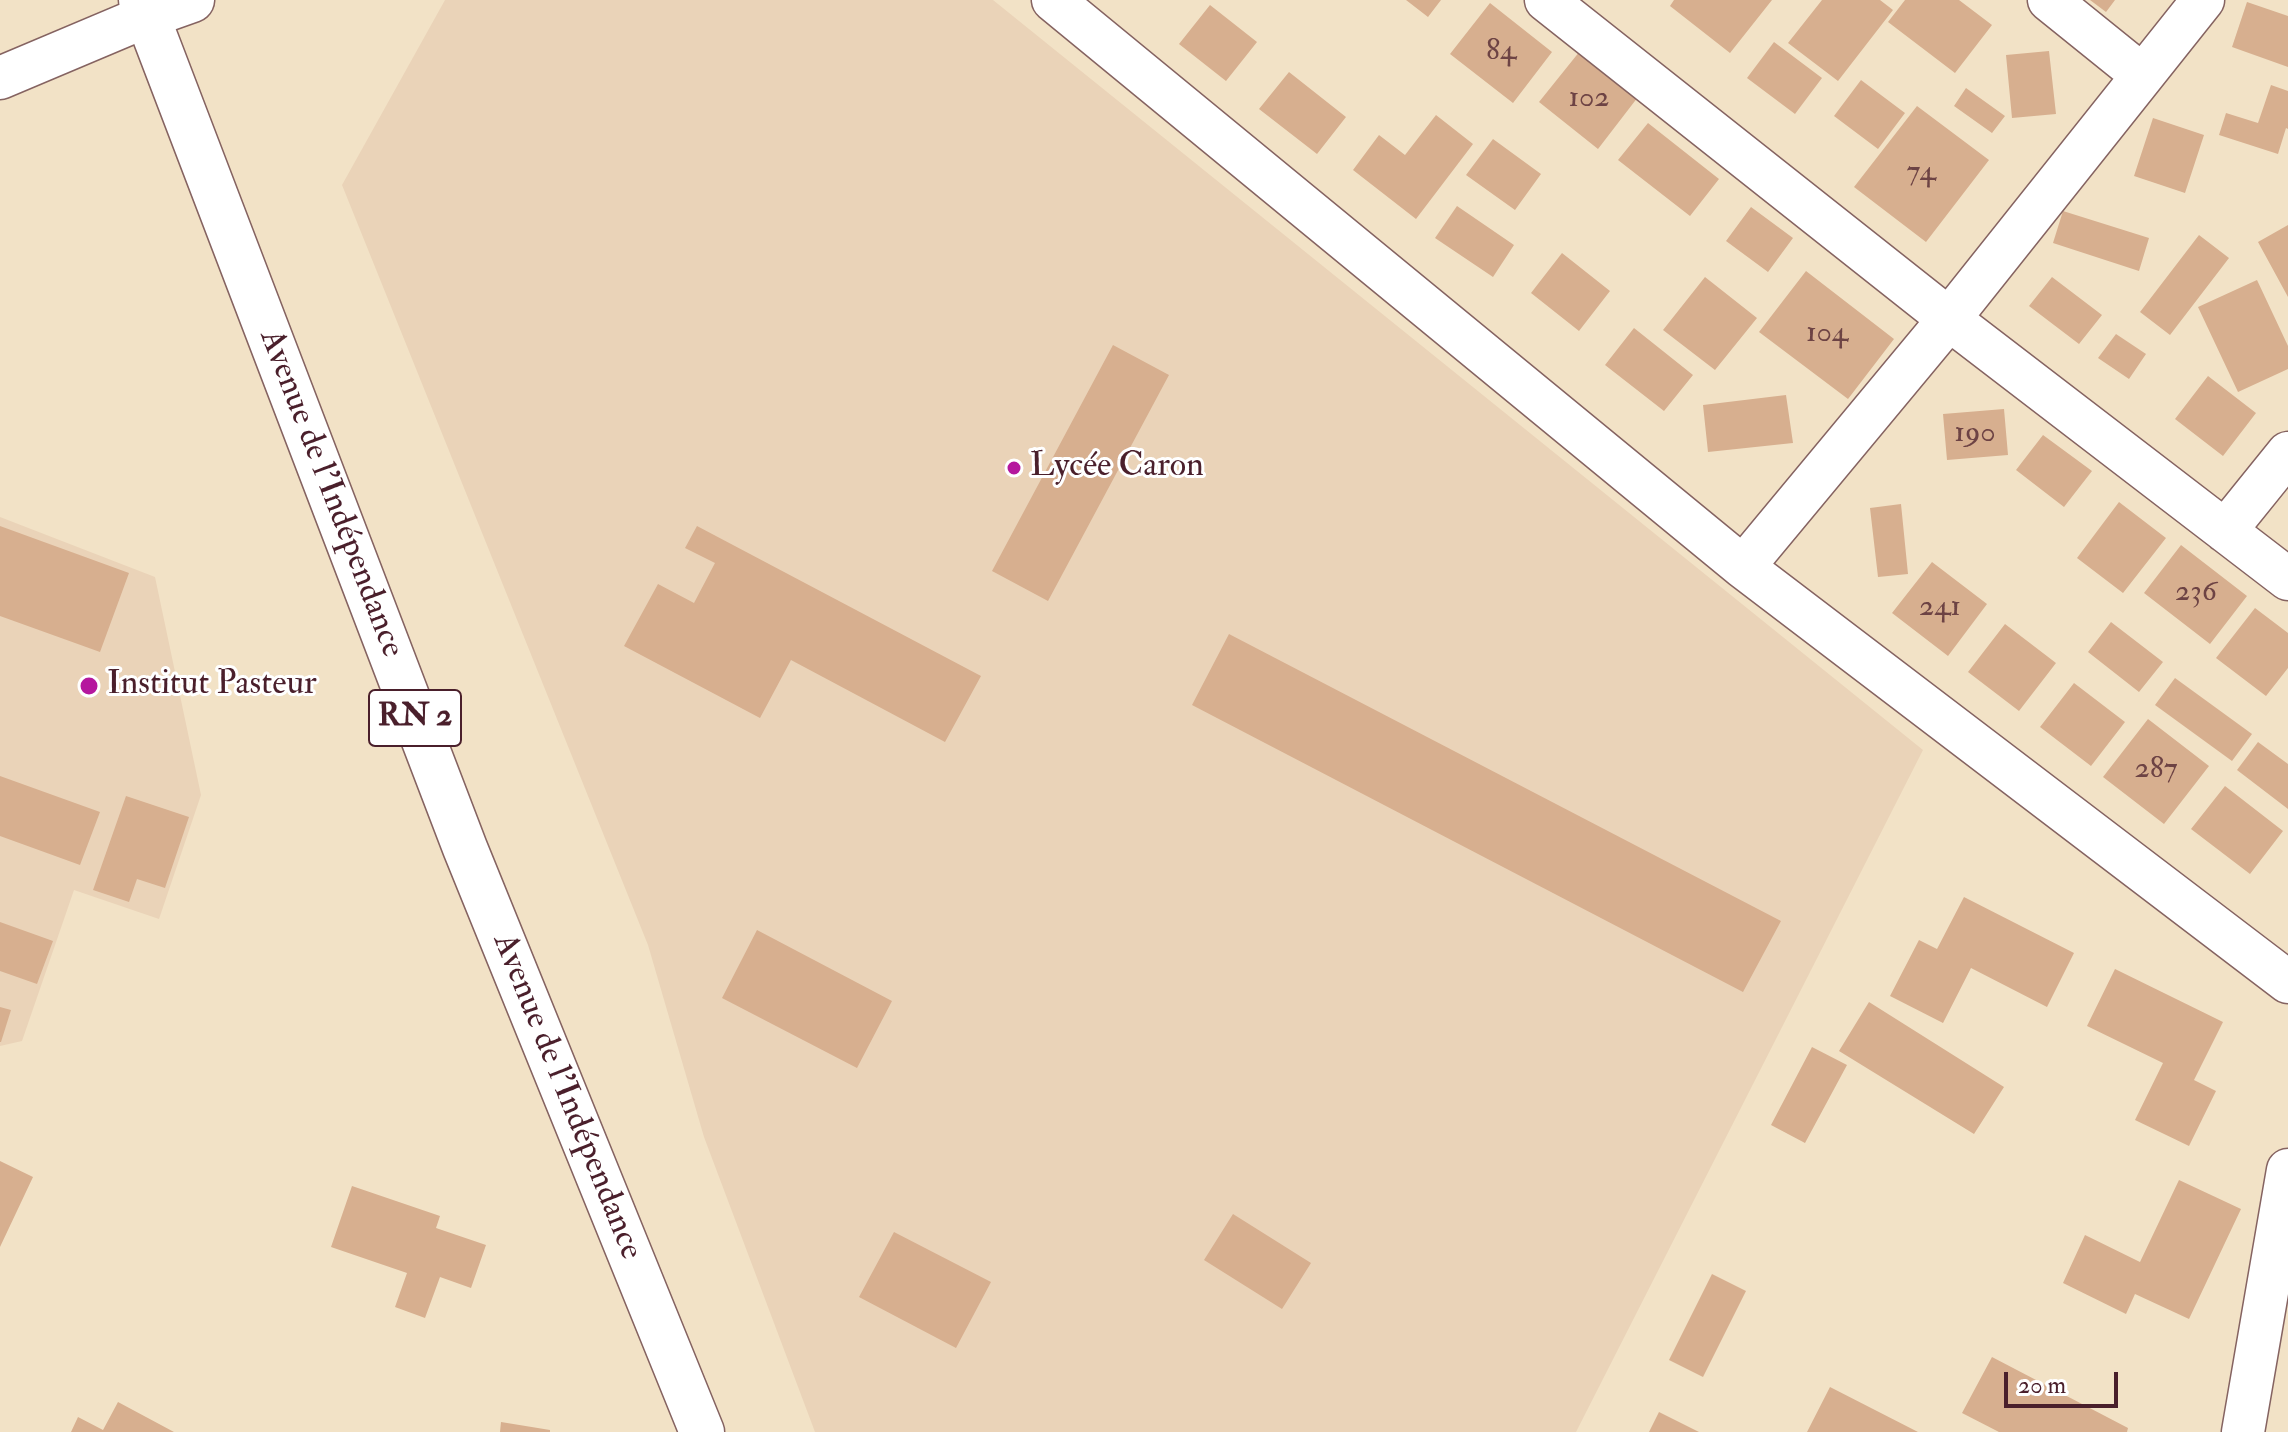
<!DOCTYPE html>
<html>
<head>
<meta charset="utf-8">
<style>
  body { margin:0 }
  #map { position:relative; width:2288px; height:1432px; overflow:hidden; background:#f2e2c6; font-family:"IM FELL Double Pica",serif }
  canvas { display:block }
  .scale { position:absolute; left:2004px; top:1372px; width:114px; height:36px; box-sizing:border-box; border:4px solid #4a1f2b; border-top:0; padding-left:10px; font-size:24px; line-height:28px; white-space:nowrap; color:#4a1f2b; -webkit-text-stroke:6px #fff; paint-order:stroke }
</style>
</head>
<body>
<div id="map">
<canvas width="2288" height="1432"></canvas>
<div class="scale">20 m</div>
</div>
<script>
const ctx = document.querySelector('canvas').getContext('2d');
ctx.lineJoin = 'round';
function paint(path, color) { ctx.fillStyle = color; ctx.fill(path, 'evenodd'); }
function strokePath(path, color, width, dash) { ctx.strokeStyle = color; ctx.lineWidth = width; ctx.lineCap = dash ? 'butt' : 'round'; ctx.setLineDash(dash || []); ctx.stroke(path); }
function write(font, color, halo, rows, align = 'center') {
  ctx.font = font + ' "IM FELL Double Pica",serif'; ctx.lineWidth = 6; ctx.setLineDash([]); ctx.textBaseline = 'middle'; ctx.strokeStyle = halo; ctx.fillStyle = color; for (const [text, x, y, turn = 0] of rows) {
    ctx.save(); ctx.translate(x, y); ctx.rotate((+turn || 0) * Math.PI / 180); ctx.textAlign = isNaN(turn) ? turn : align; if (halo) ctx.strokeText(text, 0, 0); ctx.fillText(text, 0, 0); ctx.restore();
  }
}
const built = new Path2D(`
  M445,0H993L1923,750L1576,1432H815L704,1137L648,945L342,185Z
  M0,517L155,577L201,795L159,919L74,890L22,1041L0,1046Z`);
const building = new Path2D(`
  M1406,0H1441L1428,17Z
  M1674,0H1772L1730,53L1670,6Z
  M1822,0H1880L1893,10L1838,81L1788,43Z
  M1905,0H1959L1992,25L1955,73L1888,22Z
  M2090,0H2115L2106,12Z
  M2247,2L2288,16V67L2232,47Z
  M1490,3L1552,52L1513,103L1450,54Z
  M1210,5L1257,42L1226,81L1179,44Z
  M1774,42L1822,78L1795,114L1747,78Z
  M1580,51L1638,97L1598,149L1539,102Z
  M2049,51L2056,114L2012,118L2006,55Z
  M1289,72L1346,117L1317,154L1259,109Z
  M1861,80L1905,113L1878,149L1834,116Z
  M2271,85L2288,91V129L2286,128L2278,154L2219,135L2226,113L2258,123Z
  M1966,88L2005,116L1992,133L1954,106Z
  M1917,106L1989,160L1926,242L1854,187Z
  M1436,115L1473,144L1416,219L1353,170L1379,135L1405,155Z
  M2153,118L2204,135L2185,193L2134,176Z
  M1648,123L1719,179L1690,216L1618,160Z
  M1493,139L1541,174L1515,210L1466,175Z
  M1457,206L1514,245L1493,277L1435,238Z
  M1751,207L1793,238L1768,272L1726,241Z
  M2063,211L2149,238L2139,271L2053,243Z
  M2288,225V297L2258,242Z
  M2199,235L2229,258L2170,335L2140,312Z
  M1562,253L1610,291L1579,331L1531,293Z
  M1806,271L1894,339L1848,399L1759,332Z
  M1705,277L1757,318L1715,370L1663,330Z
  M2052,277L2102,315L2079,344L2029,306Z
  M2257,280L2288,346V369L2238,392L2198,307Z
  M1634,328L1693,375L1664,411L1605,365Z
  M2116,334L2146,354L2129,379L2098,358Z
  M1113,345L1169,375L1048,601L992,571Z
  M2208,376L2256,413L2223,456L2175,419Z
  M1786,395L1793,443L1708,452L1703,405Z
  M2004,409L2008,455L1947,460L1943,414Z
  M2043,435L2092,471L2064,507L2016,470Z
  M2119,502L2166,538L2123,593L2077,558Z
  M1901,504L1908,574L1878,577L1870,508Z
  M0,526L129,573L100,652L0,616Z
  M697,526L981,676L945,742L791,660L760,718L624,646L658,584L694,603L715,563L685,548Z
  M2181,545L2247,596L2210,644L2144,593Z
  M1932,562L1987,604L1948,656L1892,613Z
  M2255,608L2288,633V668L2266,696L2216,658Z
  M2111,622L2163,662L2139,692L2088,652Z
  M2005,624L2056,663L2019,711L1968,672Z
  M1229,634L1781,921L1743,992L1192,705Z
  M2175,678L2252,734L2232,761L2155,705Z
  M2074,683L2125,722L2091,766L2040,727Z
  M2148,719L2209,766L2164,824L2103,777Z
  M2258,742L2288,764V809L2237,770Z
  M0,776L100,812L80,865L0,836Z
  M2225,786L2283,831L2250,874L2191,829Z
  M126,796L189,817L165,888L137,879L129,902L93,890Z
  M1964,897L2074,953L2047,1007L1971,968L1943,1023L1890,996L1919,940L1937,949Z
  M0,922L53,941L37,984L0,971Z
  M757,930L892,1001L857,1068L722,998Z
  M2115,969L2223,1022L2194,1080L2216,1091L2189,1146L2135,1120L2163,1063L2087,1026Z
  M1869,1002L2004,1087L1974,1134L1839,1051Z
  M0,1007L11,1010L1,1042H0Z
  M1812,1047L1847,1065L1805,1143L1771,1125Z
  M0,1161L33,1177L0,1247Z
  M2179,1180L2241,1209L2189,1319L2135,1294L2126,1314L2063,1283L2085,1235L2140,1262Z
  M352,1186L440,1216L436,1228L486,1245L471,1288L440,1277L425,1318L395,1307L407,1273L331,1247Z
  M1233,1214L1311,1263L1282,1309L1204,1260Z
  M894,1232L991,1282L956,1348L859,1297Z
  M1712,1274L1746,1291L1703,1377L1669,1360Z
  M1992,1357L2128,1428L2127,1432H1999L1962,1413Z
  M1830,1387L1918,1432H1807Z
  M118,1402L174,1432H71L78,1417L103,1430Z
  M1659,1412L1699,1432H1649Z
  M501,1422L550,1430V1432H500Z`);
const minor = new Path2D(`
  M1053,0L1743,567L2288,982
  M1546,0L1949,319L2288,579
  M2049,0L2142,75
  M0,78L147,16
  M2225,531L2288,453
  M1743,567L1949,319L2203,0
  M2243,1432L2288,1170`);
const major = new Path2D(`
  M141,0L465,848L702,1432
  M147,16L192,0`);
const markers = [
  [1014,468,8,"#b5179e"],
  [89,686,10,"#b5179e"]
];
const numberNames = [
  ["84",1501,53],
  ["102",1589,100],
  ["74",1921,174],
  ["104",1827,335],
  ["190",1975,435],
  ["236",2196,594],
  ["241",1940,609],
  ["287",2156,771]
];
const shields = [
  [415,718,92]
];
const shieldNames = [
  ["RN 2",415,718]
];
const poiNames = [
  ["Lycée Caron",1030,468],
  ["Institut Pasteur",107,686]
];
const streetNames = [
  ["Avenue de l'Indépendance",330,494,69],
  ["Avenue de l'Indépendance",566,1097,68]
];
paint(built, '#ead3b8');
paint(building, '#d7af8f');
strokePath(minor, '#856361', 45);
strokePath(major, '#856361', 47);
strokePath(minor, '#fff', 42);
strokePath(major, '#fff', 44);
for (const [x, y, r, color] of markers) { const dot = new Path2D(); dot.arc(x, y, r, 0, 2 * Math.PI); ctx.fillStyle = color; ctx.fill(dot); strokePath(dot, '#fff', 3); }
write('30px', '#6d4344', null, numberNames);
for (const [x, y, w] of shields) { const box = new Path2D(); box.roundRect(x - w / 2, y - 28, w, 56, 6); ctx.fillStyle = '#fff'; ctx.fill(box); strokePath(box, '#4a1f2b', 2); }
write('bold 32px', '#4a1f2b', null, shieldNames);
write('34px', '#4a1f2b', '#fff', poiNames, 'left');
write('34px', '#4a1f2b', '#fff', streetNames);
</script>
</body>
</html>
